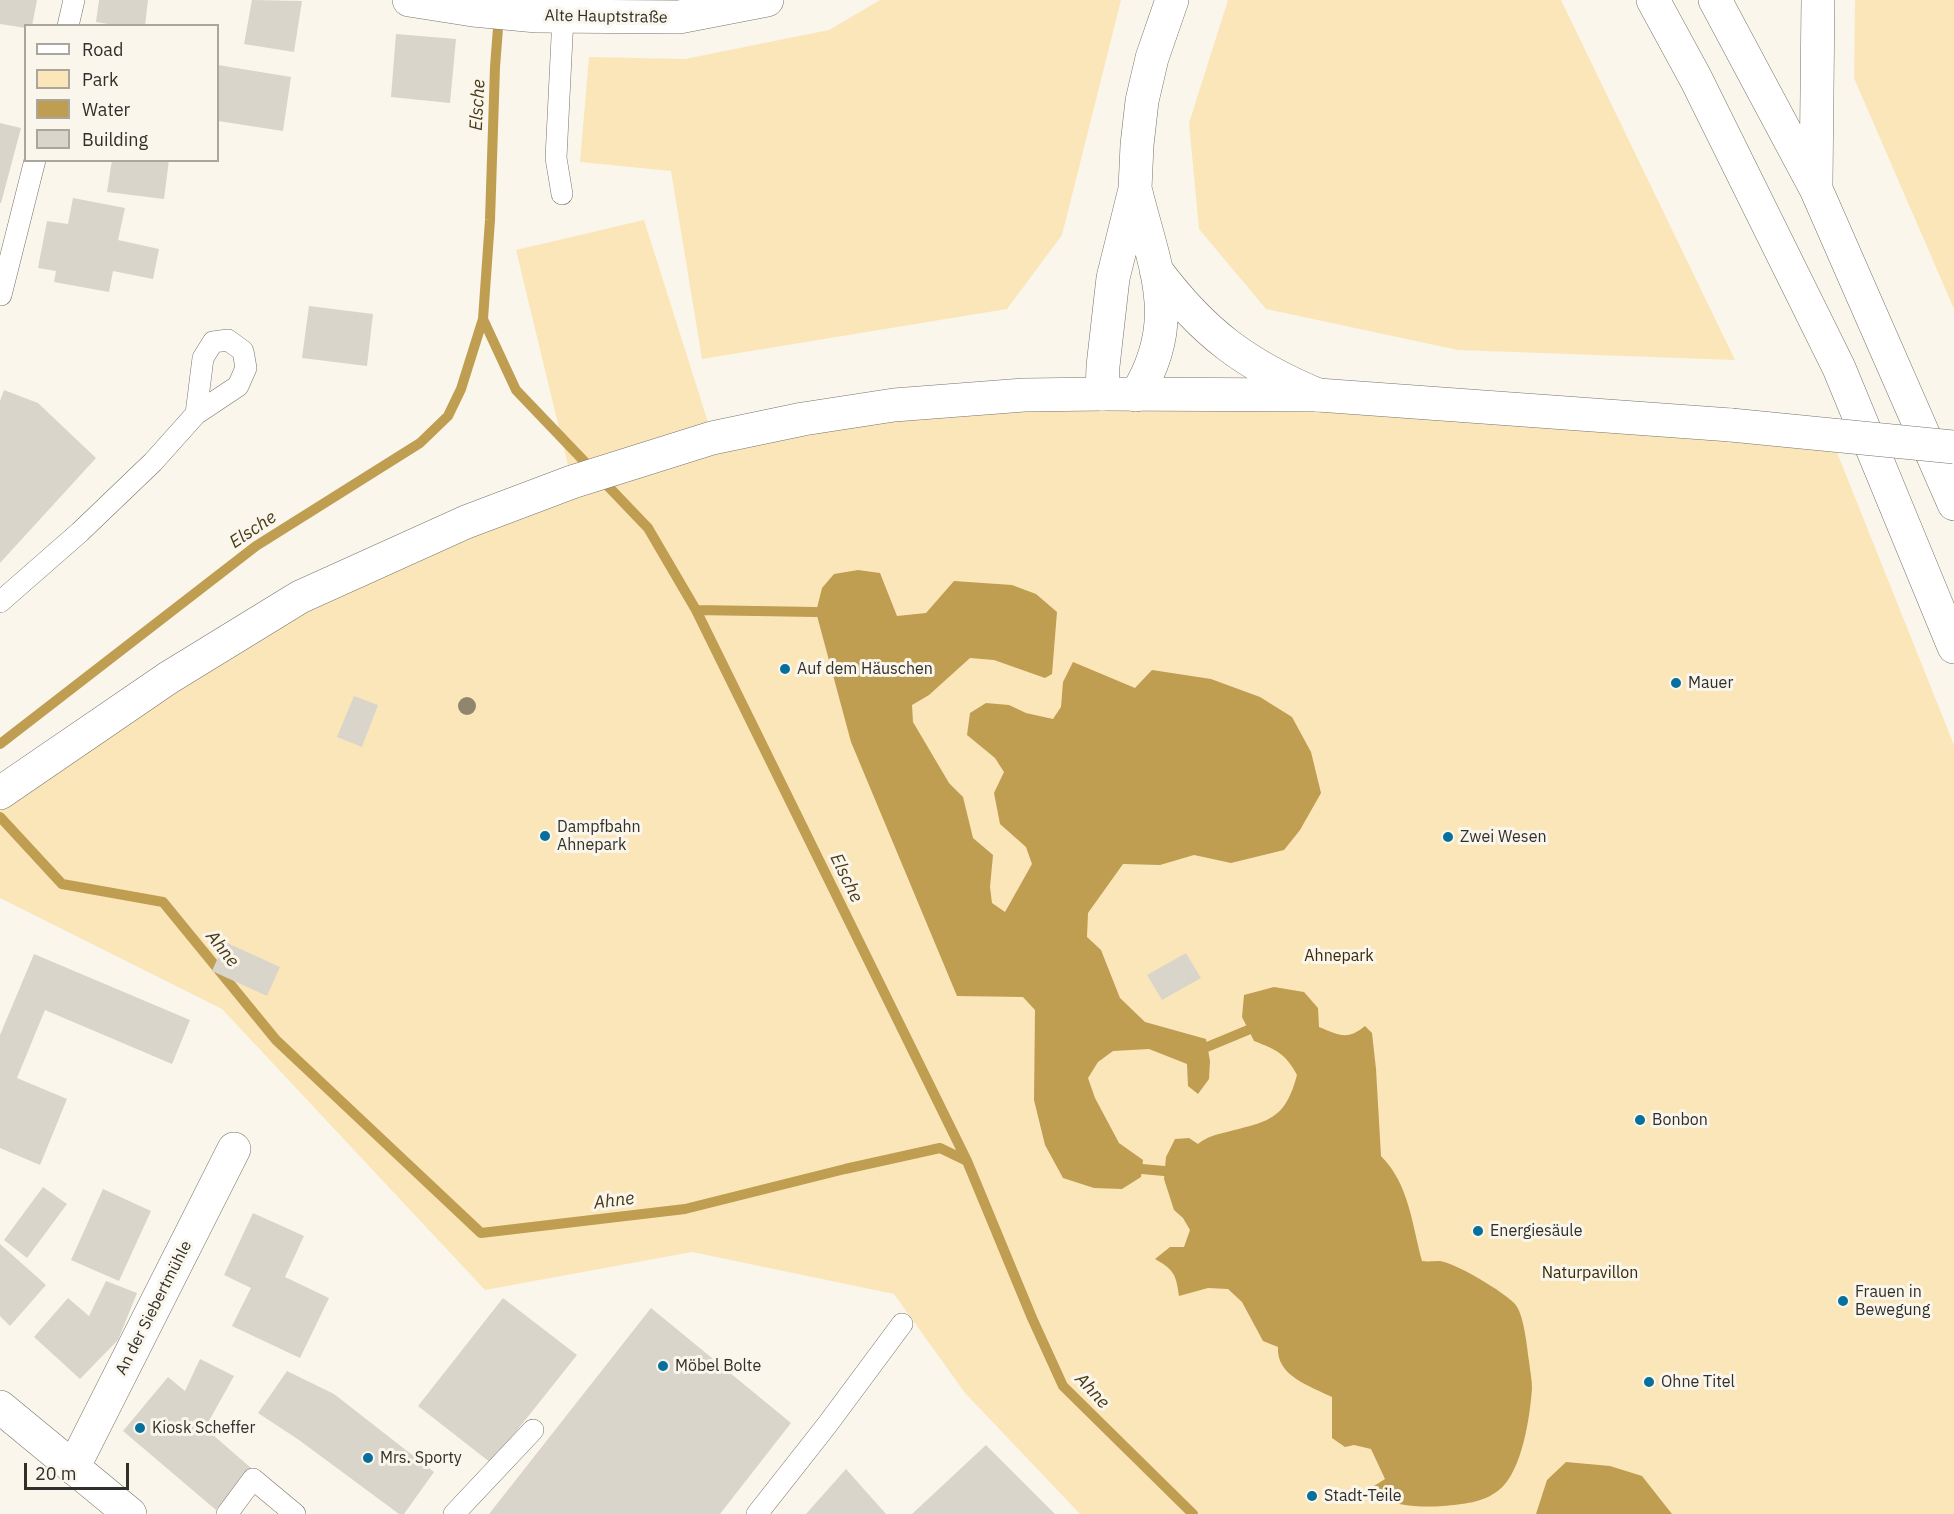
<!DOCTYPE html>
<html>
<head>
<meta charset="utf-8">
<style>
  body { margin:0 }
  #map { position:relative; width:1954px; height:1514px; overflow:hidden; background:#faf6eb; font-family:"IBM Plex Sans",sans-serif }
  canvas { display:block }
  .legend { position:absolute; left:24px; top:24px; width:195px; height:138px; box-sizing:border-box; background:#faf6eb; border:2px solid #aaa69e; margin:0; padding:8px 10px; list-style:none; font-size:18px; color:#312f2b }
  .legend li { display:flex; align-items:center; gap:12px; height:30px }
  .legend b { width:30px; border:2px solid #aaa69e }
  .scale { position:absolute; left:24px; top:1463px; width:105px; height:27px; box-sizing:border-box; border:3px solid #312f2b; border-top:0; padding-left:8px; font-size:18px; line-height:21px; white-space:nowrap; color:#312f2b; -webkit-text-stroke:4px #faf6eb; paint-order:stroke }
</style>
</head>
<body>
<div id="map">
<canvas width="1954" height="1514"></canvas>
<ul class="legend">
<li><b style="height:8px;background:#fff"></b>Road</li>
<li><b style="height:16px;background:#fbe6ba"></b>Park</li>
<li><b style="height:16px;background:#bf9d51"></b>Water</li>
<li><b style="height:16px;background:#dad5cb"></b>Building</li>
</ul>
<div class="scale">20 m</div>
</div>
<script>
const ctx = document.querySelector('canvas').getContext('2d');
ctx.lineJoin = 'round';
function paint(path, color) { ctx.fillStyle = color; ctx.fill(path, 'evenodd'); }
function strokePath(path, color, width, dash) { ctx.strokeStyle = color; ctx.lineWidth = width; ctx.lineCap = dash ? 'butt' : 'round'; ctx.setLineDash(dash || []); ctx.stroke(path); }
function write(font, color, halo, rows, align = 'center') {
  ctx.font = font + ' "IBM Plex Sans",sans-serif'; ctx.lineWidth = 6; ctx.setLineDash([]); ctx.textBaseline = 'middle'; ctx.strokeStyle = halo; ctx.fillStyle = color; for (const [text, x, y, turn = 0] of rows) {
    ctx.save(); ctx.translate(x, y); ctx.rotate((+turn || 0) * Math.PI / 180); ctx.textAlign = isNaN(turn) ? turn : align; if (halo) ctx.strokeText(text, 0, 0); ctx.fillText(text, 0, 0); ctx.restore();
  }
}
const green = new Path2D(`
  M880,0H1121L1062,235L1007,309L702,359L671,171L580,162L589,57L685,59L829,30Z
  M1228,0H1561L1735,360L1458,350L1266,309L1199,229L1189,123Z
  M1855,0H1954V309L1854,78Z
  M644,220L713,438L1136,395L1830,435L1954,745V1514H1080L965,1393L894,1294L692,1252L485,1290L222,1009L0,898V792L168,678L572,482L516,250Z`);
const water = new Path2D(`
  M858,570L880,573L897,616L926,613L954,581L1012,585L1036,594L1057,612L1052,674L1045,678L994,660L970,658L929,695L912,705L913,722L949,783L963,797L973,838L993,855L990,887L992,903L1005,912L1032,864L1026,847L1000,824L994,793L1004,772L995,758L967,735L970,713L986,703L1009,705L1026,713L1053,719L1061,707L1063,682L1073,662L1135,688L1152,670L1211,679L1260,697L1292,717L1311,752L1321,793L1300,830L1284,850L1231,863L1194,855L1160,865L1123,864L1088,913L1087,937L1101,950L1120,998L1145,1022L1206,1039L1210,1061L1209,1079L1198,1094L1188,1086L1187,1064L1149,1049L1113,1051L1098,1062L1088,1078L1095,1098L1119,1143L1143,1160L1141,1177L1122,1189L1094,1188L1063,1178L1045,1145L1034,1100L1035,1010L1023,997L957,996L851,742L816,612L822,588L834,574Z
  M1274,987L1304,992L1318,1008L1319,1027C1339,1035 1347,1041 1365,1026L1372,1033L1376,1069L1381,1156C1409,1184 1412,1224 1422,1261C1428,1262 1435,1261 1440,1261C1456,1263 1504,1292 1515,1304C1524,1314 1527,1347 1529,1361C1530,1370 1532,1380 1532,1388C1530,1417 1522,1472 1499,1490C1483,1503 1463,1504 1443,1506C1419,1508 1394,1505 1371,1496V1488L1385,1479L1371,1449L1354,1445L1345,1447L1332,1438V1397C1310,1386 1276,1376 1278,1347L1263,1341L1242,1302L1228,1289L1208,1288L1179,1296C1176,1274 1174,1270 1155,1259L1170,1247H1184L1190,1230L1183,1218L1174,1210L1164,1179L1166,1157L1175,1139L1189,1138L1198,1144C1208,1136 1215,1135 1227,1132C1269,1121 1285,1120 1297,1075C1285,1053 1277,1050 1254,1041L1242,1017L1244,995Z
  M1566,1462L1610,1466L1642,1476L1672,1514H1536L1547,1480Z`);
const stream = new Path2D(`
  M499,15L495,67L490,220L483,319L516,390L648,528L696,610L816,612
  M696,610L967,1161
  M0,744L256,546L420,443L448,416L461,389L483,319
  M0,817L62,884L163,902L276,1040L481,1233L685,1209L845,1169L940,1148L967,1161L1032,1318L1063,1386L1193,1514
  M1207,1047L1248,1030
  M1142,1169L1164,1171`);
const building = new Path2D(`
  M0,0H37L32,26H26V28L0,24Z
  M99,0H148L145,26H120L96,22Z
  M252,0L302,1L294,52L244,44Z
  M396,34L456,39L450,103L391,97Z
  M218,65L291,77L283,131L218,121Z
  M0,123L21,128L1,203H0Z
  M112,160H169L164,199L107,192Z
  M73,198L125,208L118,240L159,249L153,279L113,271L109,292L54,282L56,271L38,268L47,221L68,224Z
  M309,306L373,314L367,366L302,358Z
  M4,390L38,403L96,458L0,563V401Z
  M354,696L378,705L362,747L337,737Z
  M225,942L280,967L267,996L212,971Z
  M1186,953L1201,978L1162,1000L1147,975Z
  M34,954L190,1020L172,1064L45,1010L17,1078L67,1099L40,1165L0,1148V1035Z
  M43,1187L67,1204L27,1258L4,1240Z
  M103,1189L151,1211L119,1281L71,1260Z
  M253,1213L304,1236L285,1277L329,1298L300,1358L232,1326L251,1288L224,1275Z
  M0,1244L46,1285L10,1326L0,1316Z
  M106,1281L137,1293L118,1340L80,1379L34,1337L68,1298L89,1316Z
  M503,1298L577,1355L491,1463L418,1406Z
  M651,1308L791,1423L720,1514H489Z
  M200,1359L234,1376L205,1428L251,1468L216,1510L123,1431L168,1377L185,1391Z
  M287,1371L334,1394L434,1472L404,1514H399L299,1440L258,1413Z
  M986,1445L1055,1514H912Z
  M846,1469L886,1514H806Z`);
const service = new Path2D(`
  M68,26L74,0
  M562,194L556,158L563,17
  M1,295L35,160
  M0,602L80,532L153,462L196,414L238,386L246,368L243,351L228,340L213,342L203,358L196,414
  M227,1514L253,1479L295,1514
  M454,1514L533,1430
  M757,1514L827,1425L902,1324`);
const minor = new Path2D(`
  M409,0L473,10L537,16L679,17L767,0
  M73,1468L234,1149`);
const tertiary = new Path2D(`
  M0,1407L130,1514`);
const secondary = new Path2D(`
  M0,793L168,678L300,597L466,522L572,482L712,438L803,419L894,405L1024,395L1102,394L1318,395L1731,425`);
const trunk = new Path2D(`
  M1653,0L1696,79L1839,368L1954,647
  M1715,0L1816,189L1954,504
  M1816,184L1818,0
  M1156,270C1203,333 1246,365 1318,395
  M1102,394L1103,366L1113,278L1135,189L1137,145L1142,101L1152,58L1172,0
  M1136,395C1182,321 1155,269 1136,192`);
const secondaryBridge = new Path2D(`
  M1731,425L1954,447`);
const trees = [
  [467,706]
];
const markers = [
  [785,669,6,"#076f9c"],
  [1676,683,6,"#076f9c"],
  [545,836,6,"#076f9c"],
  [1448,837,6,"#076f9c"],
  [1640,1120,6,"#076f9c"],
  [1478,1231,6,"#076f9c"],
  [1843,1301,6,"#076f9c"],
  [663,1366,6,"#076f9c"],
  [1649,1382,6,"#076f9c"],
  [140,1428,6,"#076f9c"],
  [368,1458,6,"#076f9c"],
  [1312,1496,6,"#076f9c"]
];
const streetNames = [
  ["Alte Hauptstraße",606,17,1],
  ["An der Siebertmühle",154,1308,-63]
];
const poiNames = [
  ["Auf dem Häuschen",797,669],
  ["Mauer",1688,683],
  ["Dampfbahn",557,827],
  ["Ahnepark",557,845],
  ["Zwei Wesen",1460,837],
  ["Bonbon",1652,1120],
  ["Energiesäule",1490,1231],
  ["Frauen in",1855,1292],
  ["Bewegung",1855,1310],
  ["Möbel Bolte",675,1366],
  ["Ohne Titel",1661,1382],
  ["Kiosk Scheffer",152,1428],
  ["Mrs. Sporty",380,1458],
  ["Stadt-Teile",1324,1496]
];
const parkNames = [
  ["Ahnepark",1339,956],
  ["Naturpavillon",1590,1273]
];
const waterNames = [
  ["Elsche",478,105,-87],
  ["Elsche",253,530,-34],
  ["Elsche",846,878,64],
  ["Ahne",222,949,51],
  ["Ahne",614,1201,-7],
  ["Ahne",1092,1391,47]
];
paint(green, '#fbe6ba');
paint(water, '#bf9d51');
strokePath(stream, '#bf9d51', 10);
paint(building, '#dad5cb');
strokePath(service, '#77736a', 22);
strokePath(minor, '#77736a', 34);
strokePath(tertiary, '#77736a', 34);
strokePath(secondary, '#77736a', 34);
strokePath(trunk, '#77736a', 34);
strokePath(service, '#fff', 21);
strokePath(minor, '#fff', 33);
strokePath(tertiary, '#fff', 33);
strokePath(secondary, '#fff', 33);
strokePath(trunk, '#fff', 33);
strokePath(secondaryBridge, '#77736a', 34, []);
strokePath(secondaryBridge, '#fff', 33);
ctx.fillStyle = '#90866e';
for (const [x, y] of trees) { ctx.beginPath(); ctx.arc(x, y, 9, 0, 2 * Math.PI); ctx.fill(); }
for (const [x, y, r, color] of markers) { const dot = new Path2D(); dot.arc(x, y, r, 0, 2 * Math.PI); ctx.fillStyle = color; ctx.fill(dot); strokePath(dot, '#faf6eb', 2); }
write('16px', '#312f2b', '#faf6eb', streetNames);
write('16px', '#312f2b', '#faf6eb', poiNames, 'left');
write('16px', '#392b08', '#faf6eb', parkNames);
write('italic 18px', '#493a18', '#faf6eb', waterNames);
</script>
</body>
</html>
